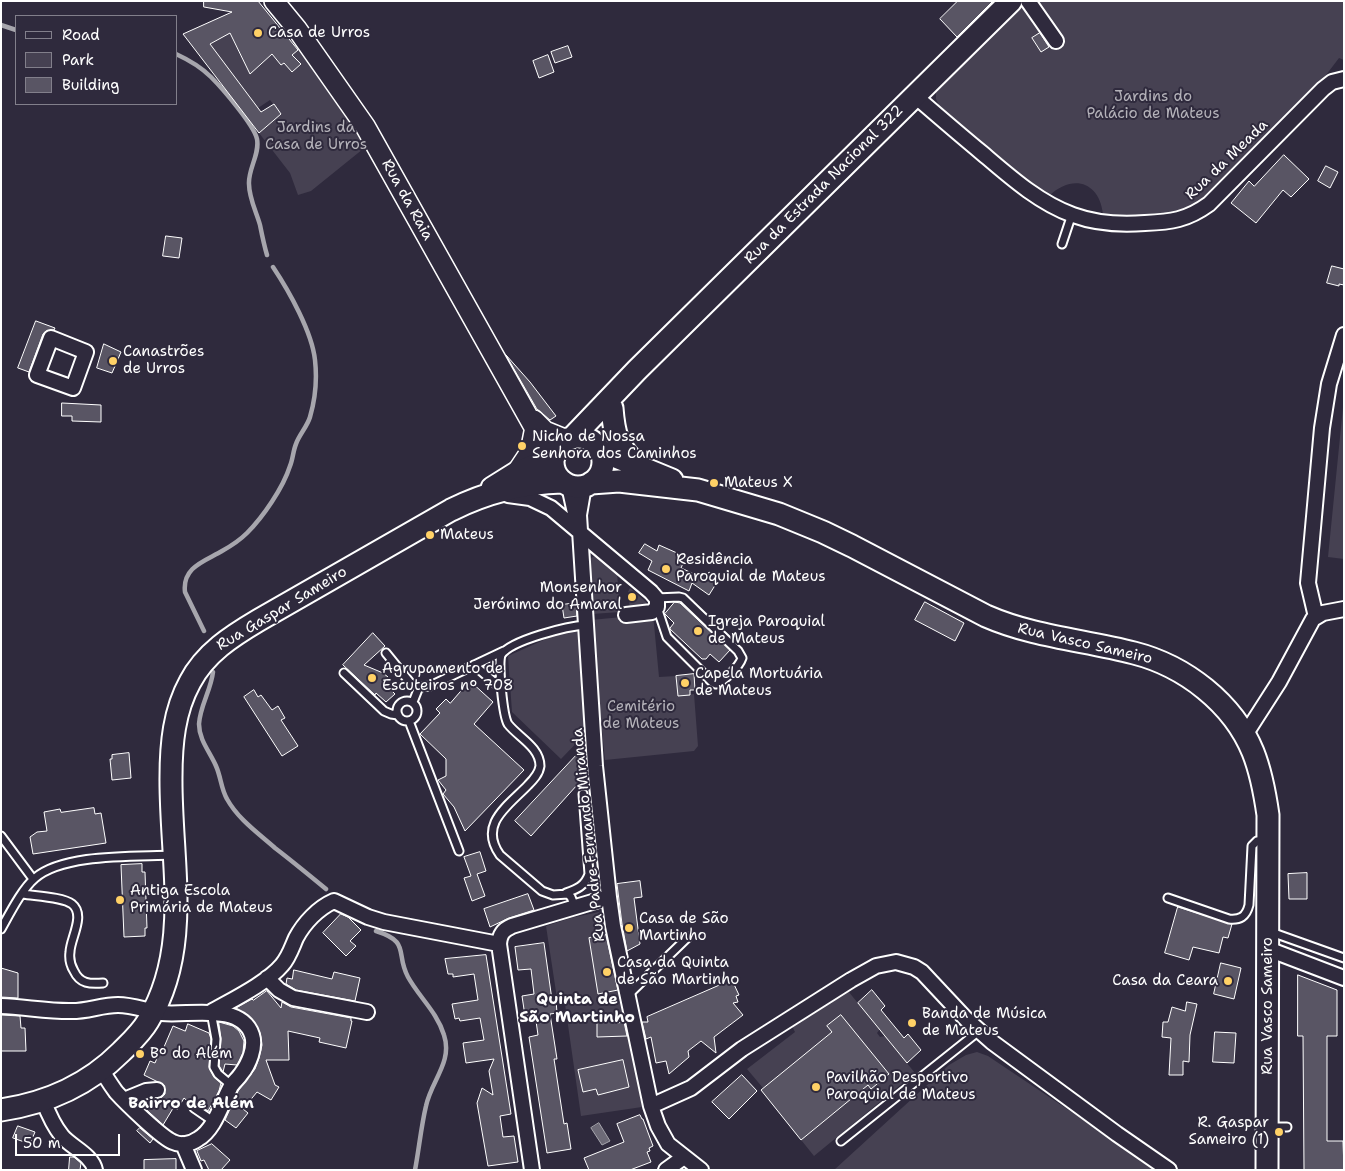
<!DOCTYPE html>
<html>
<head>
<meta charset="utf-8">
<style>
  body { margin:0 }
  #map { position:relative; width:1345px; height:1171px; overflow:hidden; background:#2f2a3d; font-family:"Shantell Sans",sans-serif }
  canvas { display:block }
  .frame { position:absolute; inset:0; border:2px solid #fff; pointer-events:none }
  .legend { position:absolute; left:15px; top:15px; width:162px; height:90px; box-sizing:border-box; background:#2f2a3d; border:1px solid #827f8b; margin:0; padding:6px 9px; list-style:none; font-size:15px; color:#fff }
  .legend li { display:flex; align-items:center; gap:10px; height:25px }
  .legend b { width:25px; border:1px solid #827f8b }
  .scale { position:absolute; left:15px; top:1134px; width:105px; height:22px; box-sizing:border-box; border:2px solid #fff; border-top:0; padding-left:6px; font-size:15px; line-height:18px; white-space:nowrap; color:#fff; -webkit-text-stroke:4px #2f2a3d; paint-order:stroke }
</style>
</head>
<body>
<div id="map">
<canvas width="1345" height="1171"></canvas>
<div class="frame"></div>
<ul class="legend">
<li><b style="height:6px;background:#2f2a3d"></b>Road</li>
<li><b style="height:14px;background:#464152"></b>Park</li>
<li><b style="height:14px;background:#595564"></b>Building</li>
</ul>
<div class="scale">50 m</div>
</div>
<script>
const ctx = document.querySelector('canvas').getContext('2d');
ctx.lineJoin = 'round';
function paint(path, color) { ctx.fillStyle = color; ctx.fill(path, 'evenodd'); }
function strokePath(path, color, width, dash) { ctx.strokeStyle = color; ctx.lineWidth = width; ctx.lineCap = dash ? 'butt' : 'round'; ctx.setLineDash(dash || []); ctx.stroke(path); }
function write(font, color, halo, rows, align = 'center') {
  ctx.font = font + ' "Shantell Sans",sans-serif'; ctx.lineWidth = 4; ctx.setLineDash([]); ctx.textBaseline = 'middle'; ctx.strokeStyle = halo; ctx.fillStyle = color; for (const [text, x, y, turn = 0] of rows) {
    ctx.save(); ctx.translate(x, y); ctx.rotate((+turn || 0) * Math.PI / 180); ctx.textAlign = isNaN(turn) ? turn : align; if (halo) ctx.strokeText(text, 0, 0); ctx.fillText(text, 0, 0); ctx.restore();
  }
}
const green = new Path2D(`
  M1026,1H1344V60L1339,58L1323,79L1212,192C1177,222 1147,218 1103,214C1099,181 1072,174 1049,196L977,141L939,105L936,99V88Z
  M222,18L245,64L252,72L272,54L281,65L284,63L292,72L301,65L292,55L299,49L348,113L368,145L311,191L298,195L290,173L259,133L281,114L270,100L258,108L210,44L218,40L209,22Z
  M1344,397V559L1328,557Z
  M595,556L600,557L617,572L620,612L592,614L589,563L591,558Z
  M630,588L646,602V607L630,610L628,592Z
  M653,614L659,677L676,676L678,696L694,694L698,746L694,751L605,760L591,620Z
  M574,629L579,634L581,641L587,732L561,759L512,712L508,656L566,630Z
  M608,910L642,1107L581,1116L565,1004L558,1005L546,926L571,918Z
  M848,991L876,1025H883L877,1033L880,1037L885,1036L889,1032L888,1040L915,1073L814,1156L761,1090L763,1088L747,1069L795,1032L792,1026Z
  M977,1052L988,1056L1158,1170H834L949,1065L966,1055Z`);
const water = new Path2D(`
  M599,1123L610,1141L602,1145L591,1128Z`);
const stream = new Path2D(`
  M1,25L16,30
  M176,54C189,60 202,68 211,77C222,88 254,125 257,139C260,154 248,169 249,184C249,198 256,211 260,225C262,235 264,245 267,255
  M204,631L185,592C182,567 205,561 222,551C231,546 240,540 247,533C263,517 283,488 290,466C293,459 293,451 296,444C299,435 307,427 310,417C315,400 317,378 315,360C312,332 289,291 273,267
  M213,672C211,690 200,706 199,724C199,740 210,752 216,766C221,777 221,789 227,799C238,819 258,833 275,848C292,861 309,875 326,889
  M376,931C411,942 395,953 408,977C419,997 437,1012 444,1035C453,1062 431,1081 426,1106C421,1127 419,1149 415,1170`);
const building = new Path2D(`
  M204,1H258L298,50L292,55L301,64L292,72L284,63L281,65L272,54L250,74L230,33L210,44L261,112L274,104L281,114L259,133L183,34L232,12L204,7Z
  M958,1H993L957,37L940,19Z
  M1040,33L1049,47L1041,52L1032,38Z
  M568,46L572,57L555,63L551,52Z
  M548,55L554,72L539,78L533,61Z
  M1284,155L1309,179L1291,197L1283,190L1256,223L1231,203L1249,181L1254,186Z
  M1326,166L1338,172L1330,188L1318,181Z
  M166,236L182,238L179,258L163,256Z
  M1332,266L1344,269V285L1339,284V286L1327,283Z
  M36,321L55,328L54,330L46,331L43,334L29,372L18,368Z
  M104,344L121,352L112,373L97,368Z
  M506,355L530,382L556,416L550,420L537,409Z
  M62,403L101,405V422L72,421V416H62Z
  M645,544L657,551L659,545L686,557L681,568L705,579L709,572L719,579L709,595L692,583L689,591L648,570L652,561L639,553Z
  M675,602L680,603L730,650L719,662L710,654L706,659H702L670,629V628L674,623L665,614Z
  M925,602L964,623L955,641L915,620Z
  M576,603L577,616L564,618L562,605Z
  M373,633L385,646L364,665L383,673L388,677L387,686L395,694L386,702L376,693L375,695L343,665Z
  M694,674L695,690H690V695L678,696L676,676Z
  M470,681L493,702L474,724L524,770L465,831L454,807L443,794L446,790L438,780L446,776V759L420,734L440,713L436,709L446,699L450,703Z
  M254,690L258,697L261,695L272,710L278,706L285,718L281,720L298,746L282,756L244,697Z
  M585,746L587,774L531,836L515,821Z
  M129,753L131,778L112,780L110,759H112V755Z
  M94,808L95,814L101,813L106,843L33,854L30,837L37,832L47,831L44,812L60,809L61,812Z
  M480,852L486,871L477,874L485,896L472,901L464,878L471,876L464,857Z
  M142,864V872H145L147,928H145V936L124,937L121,865Z
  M1307,873V899H1289L1288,874Z
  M640,881L642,897L634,898L640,944L627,951L622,924L617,884Z
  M528,894L534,910L509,918L490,927L484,909Z
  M1178,907L1232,924L1228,938L1223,937L1219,953L1193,947L1189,960L1165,953Z
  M341,914L348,917L361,930L350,941L356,946L346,956L323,933Z
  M606,935L618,990L598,994L589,938Z
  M544,943L552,1000H556L557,1013L550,1014L557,1059H554L564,1124L567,1123L571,1149L547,1153L529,1037L538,1035L535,1014L525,1016L522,996L534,994L531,969L518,970L515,947Z
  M486,955L511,1114L500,1116L503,1137L514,1136L518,1162L488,1166L477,1103L482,1088L493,1095L489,1071L494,1059L466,1063L463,1043L484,1040L480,1018L460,1021L459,1018L455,1019L452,1004L478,1000L474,974L453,977V974H448L445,959Z
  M1221,963L1241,968L1234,999L1214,994Z
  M1,968L18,973V998L1,997Z
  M294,970L332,979L334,972L360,978L355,1001L296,990L286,984L287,978L292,979Z
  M1298,975L1337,990V1036H1327V1141H1343L1344,1170H1304L1303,1036H1298Z
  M732,980L739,995L736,996L738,1002L733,1003L743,1015L714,1037L716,1053L701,1041L688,1051L689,1057L669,1074L666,1061L656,1063L651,1037L646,1039L642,1022H648L647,1017Z
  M872,990L885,1006L881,1010L904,1038L908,1034L921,1050L907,1063L858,1003Z
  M267,991L281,1008L282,1002L291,1007L351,1018V1021H352L346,1048L319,1042L320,1038L288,1031L289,1060H266L275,1085L279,1087L271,1100L257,1092L243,1109L248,1113L236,1128L225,1120L238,1091L255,1069L259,1058L262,1045L260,1033L253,1020L236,1008L252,999L253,1000Z
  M1187,1002L1197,1004L1190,1035L1189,1062L1183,1061V1075H1169L1171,1038L1162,1037L1163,1022H1168L1172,1007L1185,1011Z
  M1,1015L20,1016L21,1028H25L26,1051H1Z
  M841,1015L889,1074L871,1089L868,1085L801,1140L761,1090L832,1032L827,1026Z
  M617,1020V1023L624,1022L627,1036L597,1037V1021Z
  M219,1022L233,1026L239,1031L244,1041L243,1053L237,1065L225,1064L223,1072L219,1066L221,1039Z
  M188,1024L209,1033L211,1039L209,1067L214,1077L221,1083L219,1091L208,1111L197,1104H191L184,1098L177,1110L175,1105L163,1125L139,1103L145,1101L152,1105L155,1099L162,1097L165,1094L164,1085L144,1075L150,1061L155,1063L159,1053L161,1054L173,1026L185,1031Z
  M1215,1032L1236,1033L1234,1063L1213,1062Z
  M623,1060L629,1087L598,1095L596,1089L583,1092L578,1070Z
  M742,1075L757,1091L729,1119L712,1102Z
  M640,1115L642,1119H643L653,1146L649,1148L650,1151L647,1152L651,1162L630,1170H589L584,1158L624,1142L617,1124Z
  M18,1126L35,1132L30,1144L13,1138Z
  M140,1128L153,1139L150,1143L137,1131Z
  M212,1144L230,1160L221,1170H209L204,1160L201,1161L197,1151Z
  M70,1157H74L81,1163L80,1170H69Z
  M176,1159V1170H144V1160Z`);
const lane = new Path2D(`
  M1062,244L1072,214
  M656,598L679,597L683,598L738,651L742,658C739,667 725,680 716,684L712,682L667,637L657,607
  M386,653L412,685L419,687L430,686L504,651
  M474,665L502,689
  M344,673L384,711L391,714L398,715
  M397 711a10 10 0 1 1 20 0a10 10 0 1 1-20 0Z
  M413,702L419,687
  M409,721L459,851
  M1,836L33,879
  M566,893C577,889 585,886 589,874L583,794
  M23,894C35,896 63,897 72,904C86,915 70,939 70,952C69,959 71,966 74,971C80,984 90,984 103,983
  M1168,898L1229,919C1240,920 1246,917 1249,905L1252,846L1257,841L1266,840
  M575,907L571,897L568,894L553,895L542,891L500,855C478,824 508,806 528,785C533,780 539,774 540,766C540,747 518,737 508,724C503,716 498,665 501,655C511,640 568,626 586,625
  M1,929C10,913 22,889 35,878C64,853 136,857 173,855
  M1271,932L1344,958
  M627,996L688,937
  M211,1012L216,1039L214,1067L218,1074L231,1085
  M194,1108L213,1121
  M1270,1127H1287
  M841,1141L979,1031`);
const street = new Path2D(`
  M1028,1L1056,41
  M915,96C937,115 959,134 982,153C1009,176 1039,203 1073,215C1095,223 1121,225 1145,223C1171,222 1187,220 1209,204L1323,89L1332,82L1344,79
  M51,338L86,352L73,388L37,375Z
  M569,486L575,513
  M584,486L579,515L595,766L609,897L613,926L651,1106L658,1126L668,1144L701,1170
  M508,495L530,498L551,508L651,592L657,599V607L652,612L626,615
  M1316,617L1308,583L1322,428L1329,384L1344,335
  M1245,735L1279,682L1313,619L1323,613L1344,609
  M1268,949L1344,978
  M267,978L279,990L293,998L367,1012
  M1,1006C24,1007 47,1011 69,1011C86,1012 101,1005 118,1005C133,1005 147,1011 162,1013C188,1016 241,1002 252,1035C256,1047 249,1064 241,1074C238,1079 232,1083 230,1088C221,1105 214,1130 198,1139C191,1144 181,1146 173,1142C162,1138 125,1102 116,1092C111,1085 106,1078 102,1070
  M211,1012C232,1000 267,983 282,965C289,957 292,947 296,938C304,923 318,908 334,901L368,917L384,922L499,944
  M43,1100C48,1113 53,1125 62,1136C71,1147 92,1155 95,1170
  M124,1100L146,1091L157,1090
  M651,1106L691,1088L742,1049L851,980L876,966L896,962L914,967L922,972L966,1019L992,1042L1117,1134L1169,1170
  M183,1144L194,1170
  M532,1170L499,944C500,934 503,930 512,926L609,897
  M666,1170L684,1157`);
const secondary = new Path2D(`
  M274,1L297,29L365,126L539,436L554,455
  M534,420L545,431L567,440
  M516,473L530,452L535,427`);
const primary = new Path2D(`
  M612,408C614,434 617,445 635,463
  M553 462a25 25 0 1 1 50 0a25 25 0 1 1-50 0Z
  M572,438L637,370L1011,1
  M599,450L672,480
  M591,483L619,481L698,490L779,514L823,532L852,546L986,616C1034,637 1084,640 1134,653C1185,666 1233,703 1253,752C1261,772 1265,794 1268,815L1267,1170
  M492,488L516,473L554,457
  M1,1110C48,1103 88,1085 121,1052C131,1042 141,1033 148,1021C193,947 170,858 171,777C171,744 174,711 190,682C205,653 232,636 259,620L451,510C485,493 524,483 562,482`);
const markers = [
  [258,33,5,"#ffd166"],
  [113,361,5,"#ffd166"],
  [522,446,5,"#ffd166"],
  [714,483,5,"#ffd166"],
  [430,535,5,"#ffd166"],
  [666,569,5,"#ffd166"],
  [632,597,5,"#ffd166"],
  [698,631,5,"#ffd166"],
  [372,678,5,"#ffd166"],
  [685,683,5,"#ffd166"],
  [120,900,5,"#ffd166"],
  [629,928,5,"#ffd166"],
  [607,972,5,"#ffd166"],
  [1228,981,5,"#ffd166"],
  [912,1023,5,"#ffd166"],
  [140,1054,5,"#ffd166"],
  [816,1087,5,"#ffd166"],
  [1279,1132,5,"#ffd166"]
];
const poiNames = [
  ["Casa de Urros",268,33],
  ["Canastrões",123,352],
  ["de Urros",123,369],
  ["Nicho de Nossa",532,437],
  ["Senhora dos Caminhos",532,454],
  ["Mateus X",724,483],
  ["Mateus",440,535],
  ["Residência",676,560],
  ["Paroquial de Mateus",676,577],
  ["Monsenhor",622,588,"right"],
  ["Jerónimo do Amaral",622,605,"right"],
  ["Igreja Paroquial",708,622],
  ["de Mateus",708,639],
  ["Agrupamento de",382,669],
  ["Escuteiros nº 708",382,686],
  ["Capela Mortuária",695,674],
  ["de Mateus",695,691],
  ["Antiga Escola",130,891],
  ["Primária de Mateus",130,908],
  ["Casa de São",639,919],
  ["Martinho",639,936],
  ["Casa da Quinta",617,963],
  ["de São Martinho",617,980],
  ["Casa da Ceara",1218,981,"right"],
  ["Banda de Música",922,1014],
  ["de Mateus",922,1031],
  ["Bº do Além",150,1054],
  ["Pavilhão Desportivo",826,1078],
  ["Paroquial de Mateus",826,1095],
  ["R. Gaspar",1269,1123,"right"],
  ["Sameiro (1)",1269,1140,"right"]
];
const parkNames = [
  ["Jardins do",1153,97],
  ["Palácio de Mateus",1153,114],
  ["Jardins da",316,128],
  ["Casa de Urros",316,145],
  ["Cemitério",641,707],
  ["de Mateus",641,724]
];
const streetNames = [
  ["Rua da Meada",1227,160,-44],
  ["Rua da Estrada Nacional 322",824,185,-45],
  ["Rua da Raia",407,200,61],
  ["Rua Gaspar Sameiro",282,609,-31],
  ["Rua Vasco Sameiro",1085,644,13],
  ["Rua Padre Fernando Miranda",589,835,-96],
  ["Rua Vasco Sameiro",1268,1006,-90]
];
const neighbourhoodNames = [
  ["Quinta de",577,1000],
  ["São Martinho",577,1018],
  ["Bairro de Além",191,1104]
];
paint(green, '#464152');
paint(water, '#6d6a77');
strokePath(water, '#a7a6ad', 1);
strokePath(stream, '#a7a6ad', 4.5);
paint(building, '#595564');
strokePath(building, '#fff', 1);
strokePath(lane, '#fff', 11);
strokePath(street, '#fff', 18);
strokePath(secondary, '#fff', 22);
strokePath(primary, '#fff', 25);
strokePath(lane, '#2f2a3d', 7);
strokePath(street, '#2f2a3d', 14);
strokePath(secondary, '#2f2a3d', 19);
strokePath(primary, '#2f2a3d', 21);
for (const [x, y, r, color] of markers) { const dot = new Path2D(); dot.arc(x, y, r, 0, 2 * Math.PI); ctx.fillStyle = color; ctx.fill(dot); strokePath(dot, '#2f2a3d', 2); }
write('15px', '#fff', '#2f2a3d', poiNames, 'left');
write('15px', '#b5b3ba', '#2f2a3d', parkNames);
write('15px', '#fff', '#2f2a3d', streetNames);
write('bold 16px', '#fff', '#2f2a3d', neighbourhoodNames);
</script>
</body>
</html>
